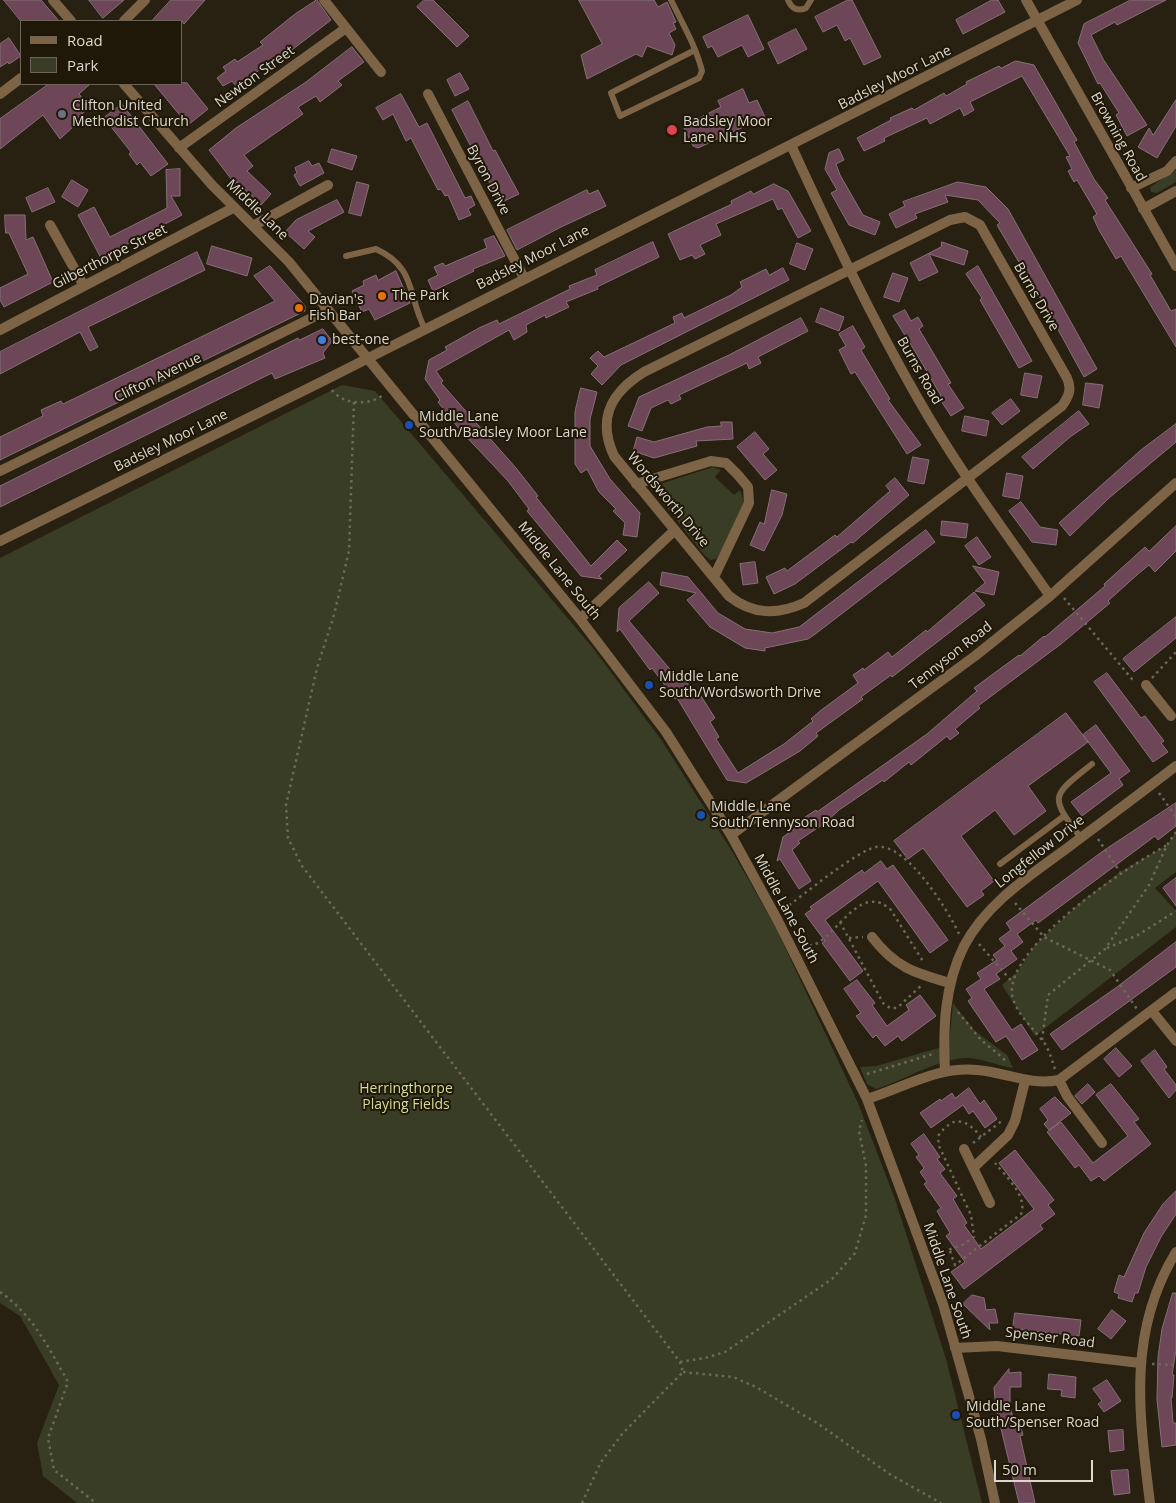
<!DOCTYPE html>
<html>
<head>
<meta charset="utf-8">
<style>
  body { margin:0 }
  #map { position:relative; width:1176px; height:1503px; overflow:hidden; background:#282010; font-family:"Open Sans",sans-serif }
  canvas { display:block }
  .legend { position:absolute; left:20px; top:20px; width:162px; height:65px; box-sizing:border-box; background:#1f1707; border:1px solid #6b6457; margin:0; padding:6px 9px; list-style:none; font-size:15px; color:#ddd8ce }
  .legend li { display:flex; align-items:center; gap:10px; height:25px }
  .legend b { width:25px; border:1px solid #6b6457 }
  .scale { position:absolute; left:994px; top:1460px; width:99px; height:22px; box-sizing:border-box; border:2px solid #ddd8ce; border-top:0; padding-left:6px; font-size:15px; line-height:18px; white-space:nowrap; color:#ddd8ce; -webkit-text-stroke:4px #1f1707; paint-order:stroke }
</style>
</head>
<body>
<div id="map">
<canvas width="1176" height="1503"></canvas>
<ul class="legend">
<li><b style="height:6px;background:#7d6447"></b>Road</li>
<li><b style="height:14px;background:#3a3d25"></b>Park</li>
</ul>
<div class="scale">50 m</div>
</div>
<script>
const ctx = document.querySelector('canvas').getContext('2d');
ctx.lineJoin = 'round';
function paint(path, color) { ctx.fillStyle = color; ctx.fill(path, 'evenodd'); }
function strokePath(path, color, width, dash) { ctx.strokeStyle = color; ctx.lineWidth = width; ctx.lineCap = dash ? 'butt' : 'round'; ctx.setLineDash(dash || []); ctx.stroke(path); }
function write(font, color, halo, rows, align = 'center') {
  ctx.font = font + ' "Open Sans",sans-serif'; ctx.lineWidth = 4; ctx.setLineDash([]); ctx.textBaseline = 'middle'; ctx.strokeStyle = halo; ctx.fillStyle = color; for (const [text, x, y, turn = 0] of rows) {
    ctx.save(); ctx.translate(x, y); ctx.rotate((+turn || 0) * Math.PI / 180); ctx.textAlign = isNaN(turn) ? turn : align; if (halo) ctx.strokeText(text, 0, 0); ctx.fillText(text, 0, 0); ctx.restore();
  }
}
const green = new Path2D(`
  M1176,170V182L1157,193L1151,192L1150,187Z
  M342,385L375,391L593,648L662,741L733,853L774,924L858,1103L895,1199L946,1359L982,1503H77L43,1476L37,1443L59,1385L20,1316L0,1303V558Z
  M713,467L721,470L715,477L734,495L740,490L744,502L720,553L716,559L711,560L705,556L654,491L660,484Z
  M1176,832V872L1155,888L1176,911V927L1035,1036L1002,985L1018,971L1035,945L1081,902L1120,872L1167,845Z
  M953,1003L975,1031L1007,1055L1013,1068C998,1066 979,1057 964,1058C933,1061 905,1080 876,1089L867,1084L860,1067L876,1066L949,1045Z`);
const building = new Path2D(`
  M4,0H41L59,21H21Z
  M89,0H124L103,18Z
  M171,0H205L184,24L182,21H152Z
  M317,0L331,20L276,62L274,60L236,86L232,81L223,86L217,78L226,71L223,67L235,59L237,62L263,45L260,42L295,14Z
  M424,0H433L469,36L457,47L417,7Z
  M579,0H654L658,7L667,2L676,22L673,23L676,29L669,33L675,45L672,55L647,46L642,57L636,54L587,79L581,55L602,44Z
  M848,0H852L881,57L864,65L850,38L845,41L837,25L823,32L815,17Z
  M992,0H998L1005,12L963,34L956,20Z
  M1131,0H1166L1117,25L1115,22L1091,35L1103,59L1147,125L1127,136L1116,115L1119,113L1100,83L1098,84L1078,43L1084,24Z
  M748,15L764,49L748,57L742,45L718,57L712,46L708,48L703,37Z
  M796,29L807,49L778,64L768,43Z
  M9,38L21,56L9,64L8,62L0,67V44Z
  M352,47L364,62L338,81L342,85L320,102L316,96L298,107L303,114L244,155L253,166L247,171L271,194L261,205L237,182L235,184L209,150L236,128L306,82Z
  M1016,61L1034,65L1077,140L1074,142L1094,179L1108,198L1105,200L1152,274L1150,275L1171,311L1176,309V347L1121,256L1116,259L1099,230L1093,217L1097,214L1077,180L1074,182L1068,171L1072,169L1066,157L1070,156L1022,76L970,102L974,110L964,116L960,108L930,124L927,118L884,138L885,141L864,151L857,138L891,120L890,118L912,108L914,110L944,93L946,96L967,84L966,82L999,66L1001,68Z
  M460,73L469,89L455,96L447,80Z
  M187,83L208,109L188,125L154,84Z
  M49,84H90L79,94L88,105L76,124L60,139L43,115L0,149V119Z
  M743,89L749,103L757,100L765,117L698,148L693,146L684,128L700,120L699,118L721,107L718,101Z
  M401,94L419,127L427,123L465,198L471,196L475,205L468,209L471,215L459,220L448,195L445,196L441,189L438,190L415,146L411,138L406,141L393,114L383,120L376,108Z
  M1176,100V126L1157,158L1138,147L1149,128L1153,135Z
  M468,101L493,151L495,150L519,194L500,203L452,110Z
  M122,104L168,164L151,176L140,162L137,165L129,154L131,152L104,118Z
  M332,149L357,156L352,170L328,162Z
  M839,149L844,160L836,164L840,175L863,215L880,222L875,235L849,225L831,193L837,190L825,169L829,153Z
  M309,161L312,166L319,163L324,173L300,186L294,175L297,173L295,168Z
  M180,169V196H171L182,215L101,258L78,215L94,207L110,237L167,208L166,170Z
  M72,180L88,190L78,207L62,197Z
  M357,182L369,185L361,216L349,213Z
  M958,182L986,187L1008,209L1097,369L1084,377L1049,313L997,225L1000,223L978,200L945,195L948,202L915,214L917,218L896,228L889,214L905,206L903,202Z
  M774,184L788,191L811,231L798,238L782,208L778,210L773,199L716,224L721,235L700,245L705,254L695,259L692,255L680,260L668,234L732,204L731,201L751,191L753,194Z
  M48,188L55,202L32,212L26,198Z
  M587,190L589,194L598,190L606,206L561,227L517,250L507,230Z
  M337,200L344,212L308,231L315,237L304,249L285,232L296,220Z
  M5,215H25L26,240L33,237L53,282L4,307L0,300V288L28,274L9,233H6Z
  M494,236L505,256L473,269L474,271L433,291L428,280L438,275L434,267L443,263L445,266L487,248L484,240Z
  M653,242L659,257L597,287L598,289L566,302L569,307L546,318L545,315L526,325L527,332L514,340L509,330L436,371L443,381L441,383L516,468L538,496L536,497L591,566L617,540L627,550L599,576L602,579L581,576L527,511L529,509L508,481L460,430L438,402L440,400L425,379L429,360L447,350L445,347L479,328L497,320L499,324L570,289L569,286L597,275L595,270Z
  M942,242L968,251L964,265L929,254L938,272L919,281L910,263L941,247Z
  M797,243L813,249L805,270L790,264Z
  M212,246L252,258L247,276L207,264Z
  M197,252L205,270L88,327L98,347L90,351L80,332L0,374V352Z
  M270,266L305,306V311L0,460V437L43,416L41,410L61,401L63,404L275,301L254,276Z
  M978,266L1032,361L1019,368L980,300L982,298L966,274Z
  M783,268L789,280L621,365L602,385L591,374L598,366L590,358L598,351L604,357L675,323L673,317L682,313L684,318L731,295L742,287L740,282L766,269L769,275Z
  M396,271L410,303L375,320L369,309L362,312L352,291L364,285L363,281L376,275L378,280Z
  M893,273L908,278L899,302L884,297Z
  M821,308L844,317L839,331L816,322Z
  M905,310L911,321L918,317L923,326L919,329L951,383L948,384L964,408L951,416L939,398L941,396L922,363L893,316Z
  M801,318L808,331L758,357L761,363L749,369L747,363L679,395L681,399L671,404L668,400L651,408L642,431L628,426L639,397L729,355Z
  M853,326L865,347L861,350L890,399L888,400L921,445L907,454L855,372L851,374L839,350L846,346L839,334Z
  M323,329L332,341L323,353L325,358L275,379L272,373L0,507V486L298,338L299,340Z
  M1025,373L1042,376L1037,398L1021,395Z
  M1086,383L1103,385L1099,408L1083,405Z
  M581,388L597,392L590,419V446L610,479L640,513L637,537L623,535L625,523L613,511L616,509L599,492L587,469L581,473L575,464V412Z
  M1011,399L1020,411L1002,425L992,413Z
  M1079,411L1089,424L1070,437L1033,469L1022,457Z
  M965,416L989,421L986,436L962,431Z
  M721,422H732L733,439L696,441L697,446L654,458L633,451L637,437L654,442L707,427L721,426Z
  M1176,424V442L1109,498L1070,536L1059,523L1141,450Z
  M755,432L769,449L763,454L777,470L765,480L737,447Z
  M913,457L929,460L924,484L908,481Z
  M1007,473L1023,476L1019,499L1003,496Z
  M895,478L909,495L853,543L851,542L795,584L774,594L766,577L785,568L787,571L835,535L837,537L890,491L886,486Z
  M772,490L787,494L782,515L764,551L750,545L760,522L764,524Z
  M1021,502L1040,527L1058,530L1056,545L1032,542L1009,511Z
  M942,521L968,524L966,538L941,535Z
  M1176,526V551L1155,572L1149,565L1138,574L1108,601L1110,603L1061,644L978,706L980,708L955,729L959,733L950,740L947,736L911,765L909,762L884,782L883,780L839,810L825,823L798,841L800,843L792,850L811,881L799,889L780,859L777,861L783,837L798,826L796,823L816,810L817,812L927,734L977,691L974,688L1019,655L1020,656L1044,636L1045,637L1105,586L1104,584L1145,547L1149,551Z
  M926,530L935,542L814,635L808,639L765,648V651L745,648L710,627L687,600L696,593L660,585L662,572L688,577L718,613L745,629L772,633L799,627Z
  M977,537L991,557L979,565L965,546Z
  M755,562L758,583L743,585L740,564Z
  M973,566L999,572L994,595L975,591L985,583Z
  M649,582L659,593L629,621L680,681L684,678L696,695L699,693L715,718L710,722L719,737L716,739L738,773L784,744L813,721L811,719L820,711L858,683L853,675L863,668L864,670L888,652L892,657L926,630L927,632L974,592L985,605L892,677L891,675L861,697L863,699L816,733L818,736L800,751L746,783L727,780L677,698L675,699L652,668L650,670L620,629L617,632L619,608Z
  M1176,617V638L1134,672L1123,659Z
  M1107,673L1141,718L1145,716L1164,741L1161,743L1168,752L1153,762L1094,682Z
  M1066,713L1088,742L1028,786L1046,811L1014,835L995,810L961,836L994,881L981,891L984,895L967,907L923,848L908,859L894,841Z
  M1096,725L1130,771L1119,779L1123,785L1082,816L1071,802L1111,773L1083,735Z
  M1176,803V826L1158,840L1155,836L1038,923L1036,920L1017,934L1023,942L1011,951L1017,959L996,974L1000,979L984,989L1012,1030L1021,1024L1038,1050L1022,1060L1006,1036L996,1042L968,1001L972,998L966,989L981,979L977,973L997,960L993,955L1005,946L999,939L1011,930L1006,923L1103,851Z
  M881,861L887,869L893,865L948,940L930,953L878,881L825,920L863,971L850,981L822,943L825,941L805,914L812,909L810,907L862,870L864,873Z
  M1176,878V906L1163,888Z
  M1176,942V967L1062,1050L1050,1034L1117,987Z
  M857,980L875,1003L872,1005L887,1026L909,1010L906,1005L920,995L936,1016L902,1041L898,1036L885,1046L876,1035L873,1038L856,1016L861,1013L844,989Z
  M1116,1048L1132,1066L1119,1077L1104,1059Z
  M1155,1050L1167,1067L1164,1069L1176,1085V1090L1169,1098L1141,1061Z
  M1088,1084L1095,1092L1082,1104L1075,1096Z
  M1111,1084L1139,1119L1134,1122L1151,1144L1104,1181L1099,1176L1091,1181L1079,1165L1075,1168L1047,1132L1061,1122L1093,1163L1128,1136L1096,1095Z
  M969,1088L980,1104L984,1100L997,1119L985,1128L973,1111L969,1114L963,1105L931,1128L920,1113L940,1099L941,1101L952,1093L955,1098Z
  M1055,1097L1071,1113L1049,1130L1044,1124L1048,1120L1040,1109Z
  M924,1134L940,1157L937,1159L945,1169L940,1173L957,1196L953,1199L967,1223L964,1225L981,1249L1034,1209L999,1163L1015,1150L1054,1200L1048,1205L1055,1214L1040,1225L1043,1229L964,1289L951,1272L965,1262L946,1236L950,1233L937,1211L941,1208L924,1184L927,1182L920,1172L924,1168L916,1157L919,1155L911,1144Z
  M1176,1191V1214L1161,1237L1146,1267L1138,1293H1135L1132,1302L1118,1298L1119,1294L1114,1292L1119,1275L1124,1277L1144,1233L1163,1204Z
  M1173,1293H1176V1350L1172,1375H1174L1172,1398L1171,1397L1173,1423H1176V1445L1162,1447L1157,1400L1158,1357L1162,1329Z
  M972,1295L984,1298L986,1310L995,1309L998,1323H989L990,1330L963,1304Z
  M1112,1310L1126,1321L1111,1339L1098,1329Z
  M1015,1313L1081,1320L1079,1336L1013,1329Z
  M1009,1369V1373L1021,1372V1387H1010V1406L1015,1426L1020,1424L1023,1435L1020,1436L1035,1503H1019L996,1408L994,1388Z
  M1049,1374L1076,1377L1075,1398L1061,1396L1062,1390L1048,1389Z
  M1107,1380L1121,1401L1104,1412L1098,1404L1102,1401L1093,1389Z
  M1123,1430L1124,1450L1110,1452L1108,1431Z
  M1128,1470L1130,1493L1114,1495L1111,1471Z`);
const path = new Path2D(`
  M332,390C343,405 369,406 383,395
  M354,402L349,551L334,615L317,668L286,805L288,838L302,866L680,1362L683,1372L623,1433L601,1462L582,1503
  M1064,598L1132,679L1136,680
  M1152,678L1176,652
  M1159,793L1176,817
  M1098,839L1120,872
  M1015,903L1044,937L1110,970L1137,1009
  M784,909C802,896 858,850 876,847C906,842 948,910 959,934
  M840,922L883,1003L890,1008H897L922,985
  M849,938L863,937
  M979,944L1013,983
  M803,947C808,946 813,945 818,943C840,929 863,883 891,910L924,963
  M1107,948L1138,935L1176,911
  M958,1012L981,1040L1003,1058L1007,1063
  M1042,1040L1048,995L1105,949L1149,885L1167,845L1176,832
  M1055,1069C1052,1061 1050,1052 1045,1044C1035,1030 1014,1012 1012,994C1007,945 1129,866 1167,845
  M867,1074L933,1054
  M973,1143L1003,1120
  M950,1251L955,1265L1021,1214C1028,1196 1006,1177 995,1163
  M937,1254L962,1245L974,1237L971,1215L939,1146L938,1136C954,1114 966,1119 981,1137
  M0,1292C32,1314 49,1348 68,1382L48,1438L54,1470L96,1503
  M680,1362L705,1358L725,1352L832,1279L855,1253L866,1215V1166L859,1131L862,1120
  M1152,1364L1176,1365
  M683,1372L733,1377L756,1387L817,1423L891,1475L941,1503`);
const service = new Path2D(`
  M671,0C682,23 696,46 702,71L699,78L620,116L611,93L695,50
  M788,0C791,8 797,12 806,8L811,0
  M346,256L376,249C417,268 407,295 425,329
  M1081,838C1048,795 1052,796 1092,764
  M1000,864L1064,816`);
const minor = new Path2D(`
  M53,0L71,21
  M324,0L381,72
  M1026,0L1176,266
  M124,21L145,0
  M124,84L212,185L289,262L580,619L666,732L731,835L778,921L867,1099L943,1304L981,1439L995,1503
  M0,94L21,78
  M428,94L524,278
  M791,145C830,230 870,315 917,397C956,466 1004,530 1050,596
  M179,148L346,28
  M1131,188L1167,171L1176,161
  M1143,209L1176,191
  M965,217L980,225L1067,378C1072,389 1069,396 1062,406L804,603C777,615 753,615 729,596L614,456C597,419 610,393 644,372L950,220Z
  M50,225L84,286
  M253,226L328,185
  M0,330L233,208
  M0,471L328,310
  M636,484L711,461L726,463L738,475L748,487L749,503L714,577
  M0,541L325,380L1077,0
  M580,619L675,530
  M1146,685L1171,716
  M731,835L975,656L1050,596L1176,483
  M872,937C895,967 914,973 950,983
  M1152,1011L1176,1041
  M945,1072C943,1029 944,986 964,946C987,902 1031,875 1070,846C1106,819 1141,793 1176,766
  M1059,1080L1067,1096L1102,1143
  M867,1099C903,1088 937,1066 977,1070C1005,1072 1030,1086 1059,1080L1176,992
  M964,1149L990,1203
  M974,1167L1008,1135L1015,1121L1025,1081
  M955,1348L997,1346L1140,1363
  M1150,1503C1139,1414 1127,1332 1176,1252`);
const markers = [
  [62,114,5,"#6b7280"],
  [672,130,6,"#e0444e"],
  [382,296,5,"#e8710a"],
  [299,308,5,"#e8710a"],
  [322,340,5,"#3f7fe0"],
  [409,425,5,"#1a4fb4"],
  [649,685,5,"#1a4fb4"],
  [701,815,5,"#1a4fb4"],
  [956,1415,5,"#1a4fb4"]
];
const streetNames = [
  ["Newton Street",255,77,-36],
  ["Badsley Moor Lane",895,78,-27],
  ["Browning Road",1118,137,61],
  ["Byron Drive",488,180,62],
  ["Middle Lane",257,210,44],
  ["Gilberthorpe Street",110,257,-27],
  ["Badsley Moor Lane",533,258,-27],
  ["Burns Drive",1036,297,60],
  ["Burns Road",919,371,60],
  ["Clifton Avenue",158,378,-26],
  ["Badsley Moor Lane",171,441,-26],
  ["Wordsworth Drive",668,500,50],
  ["Middle Lane South",559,571,51],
  ["Tennyson Road",951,656,-38],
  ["Longfellow Drive",1040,852,-38],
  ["Middle Lane South",786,909,62],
  ["Middle Lane South",947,1281,71],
  ["Spenser Road",1050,1338,7]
];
const poiNames = [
  ["Clifton United",72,106],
  ["Methodist Church",72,122],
  ["Badsley Moor",683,122],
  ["Lane NHS",683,138],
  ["The Park",392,296],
  ["Davian's",309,300],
  ["Fish Bar",309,316],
  ["best-one",332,340],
  ["Middle Lane",419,417],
  ["South/Badsley Moor Lane",419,433],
  ["Middle Lane",659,677],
  ["South/Wordsworth Drive",659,693],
  ["Middle Lane",711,807],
  ["South/Tennyson Road",711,823],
  ["Middle Lane",966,1407],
  ["South/Spenser Road",966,1423]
];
const parkNames = [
  ["Herringthorpe",406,1089],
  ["Playing Fields",406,1105]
];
paint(green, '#3a3d25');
paint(building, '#6d4657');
strokePath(building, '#867079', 1);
strokePath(path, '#6e685a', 2.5, [2.5, 4]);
strokePath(service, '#7d6447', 6);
strokePath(minor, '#7d6447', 10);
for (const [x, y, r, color] of markers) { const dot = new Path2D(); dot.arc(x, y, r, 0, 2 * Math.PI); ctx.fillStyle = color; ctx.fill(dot); strokePath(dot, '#1f1707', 2); }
write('14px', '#ddd8ce', '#1f1707', streetNames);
write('14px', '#ddd8ce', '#1f1707', poiNames, 'left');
write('14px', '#d3dc99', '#1f1707', parkNames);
</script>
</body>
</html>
